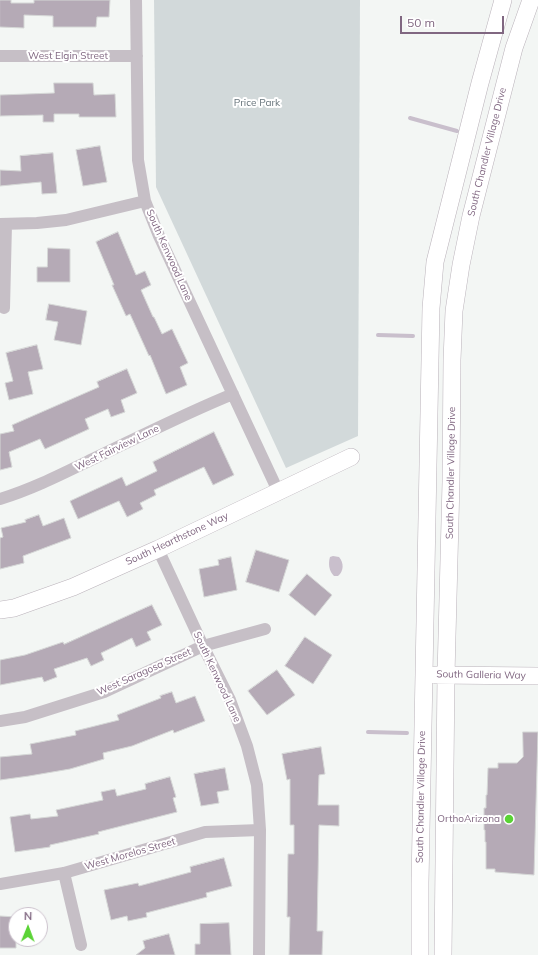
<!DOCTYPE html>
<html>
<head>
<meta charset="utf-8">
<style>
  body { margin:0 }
  #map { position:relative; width:538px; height:955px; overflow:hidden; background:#f3f6f4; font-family:Mulish,sans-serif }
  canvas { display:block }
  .north { position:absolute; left:8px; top:907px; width:40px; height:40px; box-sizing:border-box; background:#fff; border:1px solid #ccc2cd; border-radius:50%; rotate:1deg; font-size:11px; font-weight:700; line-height:16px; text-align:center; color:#806781 }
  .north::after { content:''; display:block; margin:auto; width:14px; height:18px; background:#5ad335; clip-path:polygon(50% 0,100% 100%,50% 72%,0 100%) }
  .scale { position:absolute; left:400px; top:16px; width:104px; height:18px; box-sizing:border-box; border:2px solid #806781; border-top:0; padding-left:5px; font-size:12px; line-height:14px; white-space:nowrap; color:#806781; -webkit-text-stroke:3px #fff; paint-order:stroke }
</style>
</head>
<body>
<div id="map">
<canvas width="538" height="955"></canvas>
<div class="north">N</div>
<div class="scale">50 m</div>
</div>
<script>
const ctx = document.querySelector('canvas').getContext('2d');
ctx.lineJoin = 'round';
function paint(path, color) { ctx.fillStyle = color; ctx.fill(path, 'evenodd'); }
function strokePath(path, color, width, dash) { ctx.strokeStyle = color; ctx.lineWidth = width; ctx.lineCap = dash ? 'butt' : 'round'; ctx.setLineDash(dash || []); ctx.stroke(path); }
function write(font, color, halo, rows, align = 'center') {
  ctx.font = font + ' Mulish,sans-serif'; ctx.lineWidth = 4; ctx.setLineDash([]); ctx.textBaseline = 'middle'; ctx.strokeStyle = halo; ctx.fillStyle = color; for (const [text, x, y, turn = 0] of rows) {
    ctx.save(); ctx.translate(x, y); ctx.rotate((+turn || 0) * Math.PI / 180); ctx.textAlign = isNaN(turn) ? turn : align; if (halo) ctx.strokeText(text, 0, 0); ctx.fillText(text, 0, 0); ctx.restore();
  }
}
const green = new Path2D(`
  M154,0H360L358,436L286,468L156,187Z`);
const water = new Path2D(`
  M333,556L339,557C344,563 344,571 338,576H334C329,571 328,564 330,557Z`);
const stream = new Path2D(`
  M410,118L457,131
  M378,335L413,336
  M368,732L407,733`);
const building = new Path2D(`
  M0,0H11V3H34V0H110L109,17H97L96,27H53V16L24,15V28L0,27Z
  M54,83H93L94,95L115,94L116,117H79V114H54V122H43V115L0,116V95L54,93Z
  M100,146L107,182L83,186L76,150Z
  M53,153L57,193L42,194L41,182L0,186V170L21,171L20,156Z
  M118,232L136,275L145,271L151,285L141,290L153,317H154L162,334L172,329L188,363L180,367L187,385L166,394L150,355L149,356L130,314L126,316L112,285H114L96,242Z
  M48,248L70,249V282H37V267H47Z
  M49,304L87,311L81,345L54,340L58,322L46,320Z
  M37,345L43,369L28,372L33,394L9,400L5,383L13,381L6,353Z
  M127,369L137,393L121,400L125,412L111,417L108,409L85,419L89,429L45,449L40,439L9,452L12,467L0,470V434L14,431L12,425L99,387L97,382Z
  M214,432L234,475L213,485L204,467L154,490L156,495L140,503L143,509L127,517L119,501L78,519L70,501L122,477L126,486L157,471L153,462Z
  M39,515L43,526L64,518L71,538L23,556L24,563L0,569V538L3,537L1,528L26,522L25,520Z
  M256,550L289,560L279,592L246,582Z
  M231,557L237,590L204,597L199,569L219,565L218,560Z
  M307,574L332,595L315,616L289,595Z
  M152,605L162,625L147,632L151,640L136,647L132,638L101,653L104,660L91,666L87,658L54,669L57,677L44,682L42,677L0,685V660L25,655L63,642L64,644Z
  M305,637L332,655L313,684L285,666Z
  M277,670L295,695L267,715L248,691Z
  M172,692L176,703L195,696L205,721L174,733L173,730L132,746L103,753L104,759L70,769L29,776L0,780V757L32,754L30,744L76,735L75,731L119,720L117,715L161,698L160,696Z
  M523,732H538L534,875L495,872V869H486V842H485V830H484V808H486V795H487L488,768H498V763H517L523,757Z
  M321,747L325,774L319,775L318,805H339V826L319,825L317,931H323L322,955H289L290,917H287L288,854H294V825H290V779L287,780L282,754Z
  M225,768L229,790L217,792L219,803L201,806L194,774Z
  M170,777L176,797L173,798L177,812L98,832L99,834L50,845V847L15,852L10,817L30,814L31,819L58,816L56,810L103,800L101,792L115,789L117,796L146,789L145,784Z
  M224,858L232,886L206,893L207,897L146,913L147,917L128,921L127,916L111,920L104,890L138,883L139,886L191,872L190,867Z
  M0,916L16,917V948H0Z
  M229,923L231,955H195V944H200V924Z
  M169,934L175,955H136L145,948L143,941Z`);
const street = new Path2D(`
  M136,0L138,160L145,201L159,236L278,491
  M0,56H137
  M0,224L37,223L66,220L145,201
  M4,308L6,224
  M0,499C33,489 64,473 95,458C141,436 186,413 233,394
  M158,549L203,646L230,700L247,746L257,785L260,830L259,955
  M0,721L25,717L104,692L203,646L265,629
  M64,873L81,945
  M0,884L64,873L205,832L260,830`);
const secondary = new Path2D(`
  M0,610L14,608L73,587L158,549L351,457
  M436,675L538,676
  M420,955V883L431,308L435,262L480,83L503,0
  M443,955L446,675L451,482L452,360L454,311L461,265L471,216L514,48L531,0`);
const markers = [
  [509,819,5,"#5ad335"]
];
const streetNames = [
  ["West Elgin Street",68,56],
  ["South Chandler Village Drive",487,152,-76],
  ["South Kenwood Lane",169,255,66],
  ["West Fairview Lane",117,448,-26],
  ["South Chandler Village Drive",451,473,-89],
  ["South Hearthstone Way",177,539,-25],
  ["West Saragosa Street",144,672,-24],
  ["South Galleria Way",481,675,1],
  ["South Kenwood Lane",217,677,65],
  ["South Chandler Village Drive",421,797,-89],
  ["West Morelos Street",130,854,-16]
];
const parkNames = [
  ["Price Park",257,103]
];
const poiNames = [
  ["OrthoArizona",500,819]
];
paint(green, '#d2d9da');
paint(water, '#c9bfcc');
strokePath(stream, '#c9bfcc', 4);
paint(building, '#b5aab6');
strokePath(building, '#d5d7d6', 1);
strokePath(secondary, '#bab2ba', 18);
strokePath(street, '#c6bfc6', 12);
strokePath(secondary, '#fff', 17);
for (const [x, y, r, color] of markers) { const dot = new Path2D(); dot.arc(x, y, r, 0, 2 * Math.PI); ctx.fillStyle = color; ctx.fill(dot); strokePath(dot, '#fff', 1.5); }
write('10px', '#806781', '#fff', streetNames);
write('10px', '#657279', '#fff', parkNames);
write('10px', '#806781', '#fff', poiNames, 'right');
</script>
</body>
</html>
